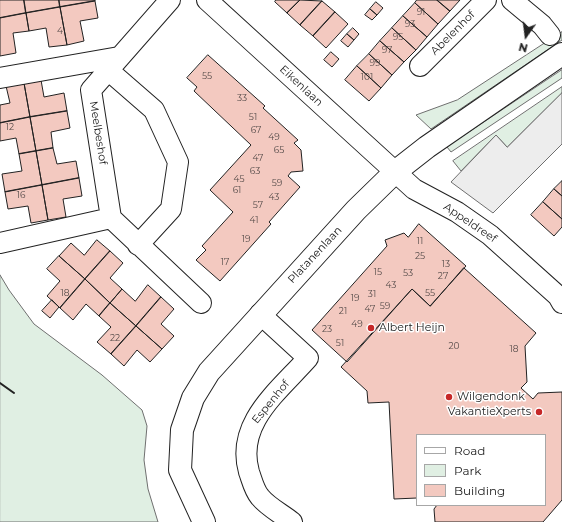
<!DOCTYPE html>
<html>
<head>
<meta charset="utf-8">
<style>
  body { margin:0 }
  #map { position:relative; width:562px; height:522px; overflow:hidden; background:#fff; font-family:Montserrat,sans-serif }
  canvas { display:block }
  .legend { position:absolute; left:416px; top:434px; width:130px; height:72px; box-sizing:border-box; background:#fff; border:1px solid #a7a7a7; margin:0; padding:5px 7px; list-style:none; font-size:12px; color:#222 }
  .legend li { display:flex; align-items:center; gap:8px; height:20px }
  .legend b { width:20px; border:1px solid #a7a7a7 }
  .north { position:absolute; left:506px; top:16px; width:40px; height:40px; -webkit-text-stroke:3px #fff; paint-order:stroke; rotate:194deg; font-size:11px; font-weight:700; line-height:16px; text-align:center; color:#222 }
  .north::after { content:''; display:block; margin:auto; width:14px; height:18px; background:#222; clip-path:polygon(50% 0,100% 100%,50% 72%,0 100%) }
</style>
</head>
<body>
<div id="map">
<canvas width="562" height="522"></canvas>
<ul class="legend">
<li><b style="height:5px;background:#fff"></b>Road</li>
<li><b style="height:11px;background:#e0efe3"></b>Park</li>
<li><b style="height:11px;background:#f3c9c0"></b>Building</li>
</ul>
<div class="north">N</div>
</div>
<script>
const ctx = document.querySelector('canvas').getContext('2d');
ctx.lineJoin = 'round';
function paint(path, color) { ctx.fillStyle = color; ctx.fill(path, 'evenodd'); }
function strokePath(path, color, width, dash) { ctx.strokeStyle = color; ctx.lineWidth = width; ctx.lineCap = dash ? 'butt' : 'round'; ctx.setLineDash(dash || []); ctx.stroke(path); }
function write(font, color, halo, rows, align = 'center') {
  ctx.font = font + ' Montserrat,sans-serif'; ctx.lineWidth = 3; ctx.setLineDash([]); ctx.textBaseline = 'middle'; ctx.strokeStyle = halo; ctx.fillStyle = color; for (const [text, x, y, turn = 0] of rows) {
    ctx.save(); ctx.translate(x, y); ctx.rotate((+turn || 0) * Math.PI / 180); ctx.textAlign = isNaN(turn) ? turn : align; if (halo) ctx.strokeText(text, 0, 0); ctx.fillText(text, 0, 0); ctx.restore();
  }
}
const green = new Path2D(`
  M562,32V40L431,129L416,115L457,100Z
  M562,70V78L451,152L447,147Z
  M562,87V93L507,147L496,135L461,171L453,161Z
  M0,275L9,290L34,324L102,375L142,410L147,426L144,460L148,489L158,522H0Z`);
const parking = new Path2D(`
  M562,93V144L493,213L451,182L496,135L507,147Z`);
const building = new Path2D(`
  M0,0H24L26,13L0,18Z
  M24,0H59L60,7L26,13Z
  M59,0H95V1L60,7Z
  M276,0H300L287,13L275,2Z
  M300,0L322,1L300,25L287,13Z
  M417,0H437L450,11L438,24L415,3Z
  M437,0H460L450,11Z
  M95,1L98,18L80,21L84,41L67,45L60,7Z
  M322,1L335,12L313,36L300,25Z
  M376,2L383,8L377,15L370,9Z
  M415,3L438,24L427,37L403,16Z
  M60,7L67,45L49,47L46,28L29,31L26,13Z
  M370,9L377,15L372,20L365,15Z
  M335,12L348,24L326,48L313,36Z
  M26,13L29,31L13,33L16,53L0,56V18Z
  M403,16L427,37L416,50L392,28Z
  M353,28L359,34L354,40L347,34Z
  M392,28L416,50L404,62L380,41Z
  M347,34L354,40L348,47L341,41Z
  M380,41L404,62L392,75L369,54Z
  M331,52L339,59L332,67L324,60Z
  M369,54L392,75L381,88L357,66Z
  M208,55L265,106L263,108L298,140L294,143L301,150L303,171L291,172L288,176L300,187L269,222L271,224L220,281L196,260L206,250L202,246L233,212L210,190L251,145L194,91L197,87L187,78Z
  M357,66L381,88L369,101L345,80Z
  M41,80L44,97L64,93L67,111L30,117L24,83Z
  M24,83L30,117L0,123V105L10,103L6,86Z
  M67,111L70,128L51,132L53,148L36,151L30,117Z
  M30,117L36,151L19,154L16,138L0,141V123Z
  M53,148L57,164L76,161L79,178L42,185L36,151Z
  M36,151L42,185L5,192L2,174L22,171L19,154Z
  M79,178L82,196L63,199L66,217L48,220L42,185Z
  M562,181V196L554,189Z
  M42,185L48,220L31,223L28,206L8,209L5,192Z
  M554,189L562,196V219L543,202Z
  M543,202L562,219V227L554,236L531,215Z
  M419,224L466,266L430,306L412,289L347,362L312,330L387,246L385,240L404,233L408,237Z
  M97,240L110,251L85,279L59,256L71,243L84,255Z
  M110,251L123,263L110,278L122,289L110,303L85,279Z
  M59,256L85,279L60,308L47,296L60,281L47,269Z
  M464,268L536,333L525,346L527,382L521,388L533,399L538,393L562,392V500L543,522H435L434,509L437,505H545V435H417V498L394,499L389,402L368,403L367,391L341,367L412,289L430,306Z
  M85,279L110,303L99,316L86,304L73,320L60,308Z
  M148,285L161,297L136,326L110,303L122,289L135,301Z
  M161,297L174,309L161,324L174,336L162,349L136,326Z
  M52,300L59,307L50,318L42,311Z
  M110,303L136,326L111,354L97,342L111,327L99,316Z
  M136,326L162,349L150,362L137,350L124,366L111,354Z`);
const street = new Path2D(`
  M170,0L91,90L111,218L201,303
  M207,0L414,189L457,212L490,235L558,296L562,303
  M512,0L542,25L550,35
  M420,66L486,0
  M108,70L154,110L178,162L171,209L138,245
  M0,78L119,57
  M0,243L111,218
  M260,314L308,358C279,391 235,423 249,472C252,480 254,490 260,497C268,507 282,514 292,522`);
const secondary = new Path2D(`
  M204,522L180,470L182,430L193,398L209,372L356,210L395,172L427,147L562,54`);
const wall = new Path2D(`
  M0,383L14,393`);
const markers = [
  [371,328,4,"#c62828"],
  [449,397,4,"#c62828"],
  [539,412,4,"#c62828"]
];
const numberNames = [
  ["91",421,12],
  ["93",410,24],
  ["4",60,31],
  ["95",398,37],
  ["97",387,50],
  ["99",375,63],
  ["55",207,76],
  ["101",367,77],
  ["33",242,98],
  ["51",253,117],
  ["12",10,127],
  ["67",256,130],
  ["49",274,137],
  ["65",279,150],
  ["47",258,158],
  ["63",255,171],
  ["45",239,179],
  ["59",277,183],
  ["61",237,190],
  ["16",21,195],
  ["43",274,197],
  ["57",258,205],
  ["41",254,220],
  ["19",246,239],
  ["11",420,241],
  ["25",420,256],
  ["17",225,262],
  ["13",446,264],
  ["15",378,272],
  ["53",408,273],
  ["27",443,276],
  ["43",391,285],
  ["18",65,293],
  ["55",430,293],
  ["31",372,294],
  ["19",355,298],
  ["59",385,306],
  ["47",370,309],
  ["21",343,311],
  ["49",357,324],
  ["23",327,329],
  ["22",115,338],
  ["51",340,343],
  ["20",454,346],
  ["18",514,349]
];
const streetNames = [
  ["Abelenhof",453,33,-45],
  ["Eikenlaan",301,86,43],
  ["Meelbeshof",98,133,81],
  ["Appeldreef",470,223,34],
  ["Platanenlaan",315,255,-47],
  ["Espenhof",271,402,-51]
];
const poiNames = [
  ["Albert Heijn",379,328],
  ["Wilgendonk",457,397],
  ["VakantieXperts",531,412,"right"]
];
paint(green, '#e0efe3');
strokePath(green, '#6f6f6f', 1);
paint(parking, '#ededed');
strokePath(parking, '#6f6f6f', 1);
paint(building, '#f3c9c0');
strokePath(building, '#222', 1);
strokePath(street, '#222', 22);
strokePath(secondary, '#222', 24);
strokePath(street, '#fff', 20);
strokePath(secondary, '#fff', 22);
strokePath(wall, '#222', 2);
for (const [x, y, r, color] of markers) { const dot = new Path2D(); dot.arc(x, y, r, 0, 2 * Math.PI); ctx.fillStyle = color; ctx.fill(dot); strokePath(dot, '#fff', 1.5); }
write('9px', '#564c4a', null, numberNames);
write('11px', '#222', '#fff', streetNames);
write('11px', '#222', '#fff', poiNames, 'left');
</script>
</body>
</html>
